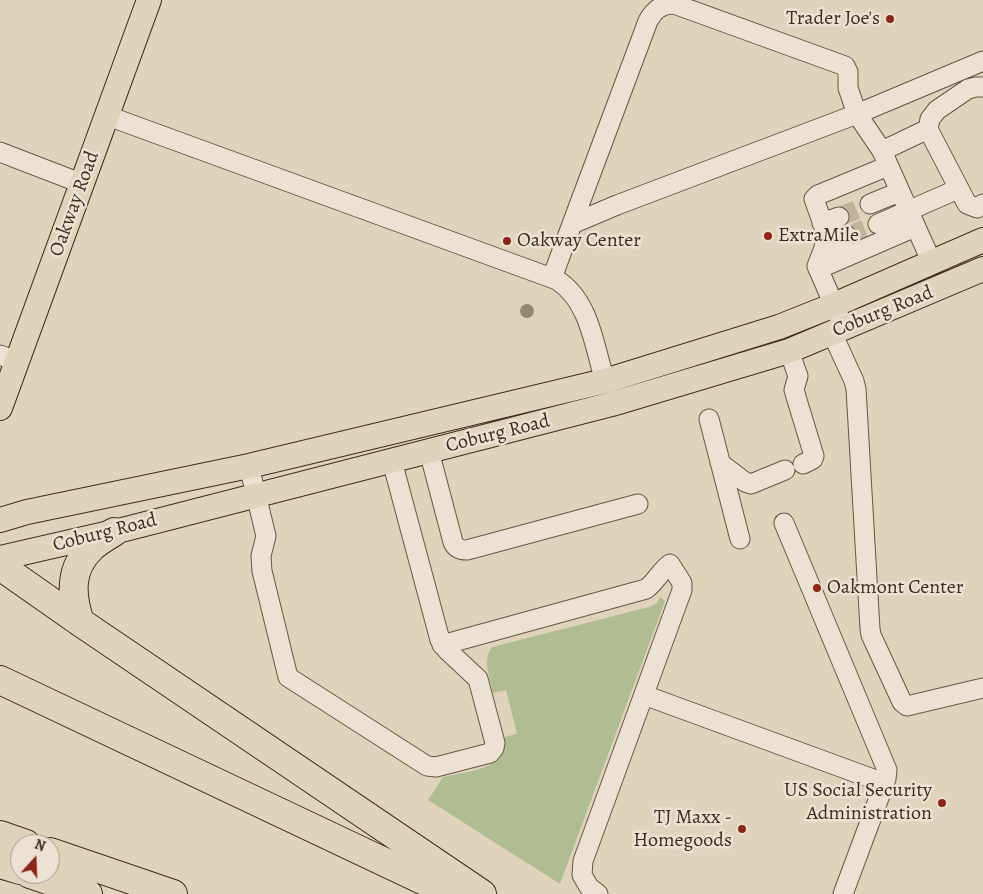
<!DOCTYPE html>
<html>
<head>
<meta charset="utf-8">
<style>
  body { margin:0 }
  #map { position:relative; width:983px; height:894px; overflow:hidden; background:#e0d3bb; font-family:Alegreya,serif }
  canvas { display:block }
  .north { position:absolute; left:10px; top:834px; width:50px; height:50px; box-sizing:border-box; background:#ebe2d3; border:1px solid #a69a8a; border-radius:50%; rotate:20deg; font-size:14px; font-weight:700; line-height:20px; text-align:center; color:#3e2d1c }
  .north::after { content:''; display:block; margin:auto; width:18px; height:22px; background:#8f2418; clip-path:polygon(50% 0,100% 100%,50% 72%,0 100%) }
</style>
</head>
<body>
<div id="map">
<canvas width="983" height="894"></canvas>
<div class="north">N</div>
</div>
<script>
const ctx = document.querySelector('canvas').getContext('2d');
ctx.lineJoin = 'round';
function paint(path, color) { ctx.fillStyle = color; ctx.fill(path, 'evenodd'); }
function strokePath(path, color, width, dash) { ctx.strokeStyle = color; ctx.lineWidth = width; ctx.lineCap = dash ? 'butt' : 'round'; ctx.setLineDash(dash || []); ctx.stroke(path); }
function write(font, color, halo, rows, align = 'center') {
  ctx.font = font + ' Alegreya,serif'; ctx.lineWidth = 5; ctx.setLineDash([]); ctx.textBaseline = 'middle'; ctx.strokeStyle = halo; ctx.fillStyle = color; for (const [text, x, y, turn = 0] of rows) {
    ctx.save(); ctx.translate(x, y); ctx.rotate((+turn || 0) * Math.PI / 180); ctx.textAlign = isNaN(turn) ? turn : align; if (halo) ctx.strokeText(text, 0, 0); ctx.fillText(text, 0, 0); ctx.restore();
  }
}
const green = new Path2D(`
  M660,597L665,601L560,884L428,800L443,777C467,771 510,770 504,737L517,734L506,690L493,693C490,678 482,660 492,647L649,607L657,603Z`);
const minorTunnel = new Path2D(`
  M839,217L870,204
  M847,236L878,224`);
const minor = new Path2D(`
  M108,116L557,280C590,301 594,346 605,381
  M928,129L930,119L937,110L968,89L976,87H983
  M882,151L928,129L967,204L977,208L983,204
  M0,152L83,184
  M870,204L899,192
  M822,223L839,217
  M572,224L648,21C654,10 661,4 674,4L845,66L848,72V88L857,114L882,151L932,263
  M878,224L958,189
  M824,247L847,236
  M818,269L915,227
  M552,278L572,224L617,205L857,114L983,61
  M844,328L817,266L828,238L814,199L818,195L888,166
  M832,333L854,381L856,389L870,629L871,635L902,702L907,706L983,688
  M789,351L798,376L794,390L814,456L813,459L803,464
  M0,355L16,361
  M709,419L740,539
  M429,451L453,542C456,549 461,550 467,550L638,504
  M720,463L745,482L751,484L785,470
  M249,466L266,536L261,556L262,571L288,677L427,766L436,767L490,753L494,748L495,743L478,679L447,650L440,640L392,461
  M784,523L887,770L886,779L843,894
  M442,645L646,589C656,582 660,571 670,564L682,583V590L583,861L582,875L589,887L598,894
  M644,695L884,783`);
const major = new Path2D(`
  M0,408L149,0
  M0,520L27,512L249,466L605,381L779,327L834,305L983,240
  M0,558L114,532L612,404L789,351L983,269`);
const highway = new Path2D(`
  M0,566L80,622L482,894
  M80,622C71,596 69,569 91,548C97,542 106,537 114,532
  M0,680L452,894
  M0,835L26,844
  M50,852L173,894
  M0,864L20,870
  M30,874L88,894`);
const trees = [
  [527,311]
];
const markers = [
  [890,19,5,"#8f2418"],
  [768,236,5,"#8f2418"],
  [507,241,5,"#8f2418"],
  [817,588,5,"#8f2418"],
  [942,803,5,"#8f2418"],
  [742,829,5,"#8f2418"]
];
const poiNames = [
  ["Trader Joe's",880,19],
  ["ExtraMile",778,236,"left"],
  ["Oakway Center",517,241,"left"],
  ["Oakmont Center",827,588,"left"],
  ["US Social Security",932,791],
  ["Administration",932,814],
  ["TJ Maxx -",732,818],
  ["Homegoods",732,841]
];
const streetNames = [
  ["Oakway Road",75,204,-70],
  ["Coburg Road",883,312,-22],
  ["Coburg Road",498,434,-14],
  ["Coburg Road",105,533,-14]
];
paint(green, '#b0bd92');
strokePath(minorTunnel, '#c0b29b', 19, [19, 9]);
strokePath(minor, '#665644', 21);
strokePath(major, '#3e2d1c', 26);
strokePath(highway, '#3e2d1c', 30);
strokePath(minor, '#ebe2d3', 19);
strokePath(major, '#e0d3bb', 24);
strokePath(highway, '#e0d3bb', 28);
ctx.fillStyle = '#948871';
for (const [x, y] of trees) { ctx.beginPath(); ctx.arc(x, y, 7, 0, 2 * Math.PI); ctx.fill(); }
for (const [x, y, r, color] of markers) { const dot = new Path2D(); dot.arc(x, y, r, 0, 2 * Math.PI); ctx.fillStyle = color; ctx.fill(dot); strokePath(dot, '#ebe2d3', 2); }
write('20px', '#3e2d1c', '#ebe2d3', poiNames, 'right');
write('20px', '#3e2d1c', '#ebe2d3', streetNames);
</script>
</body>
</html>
